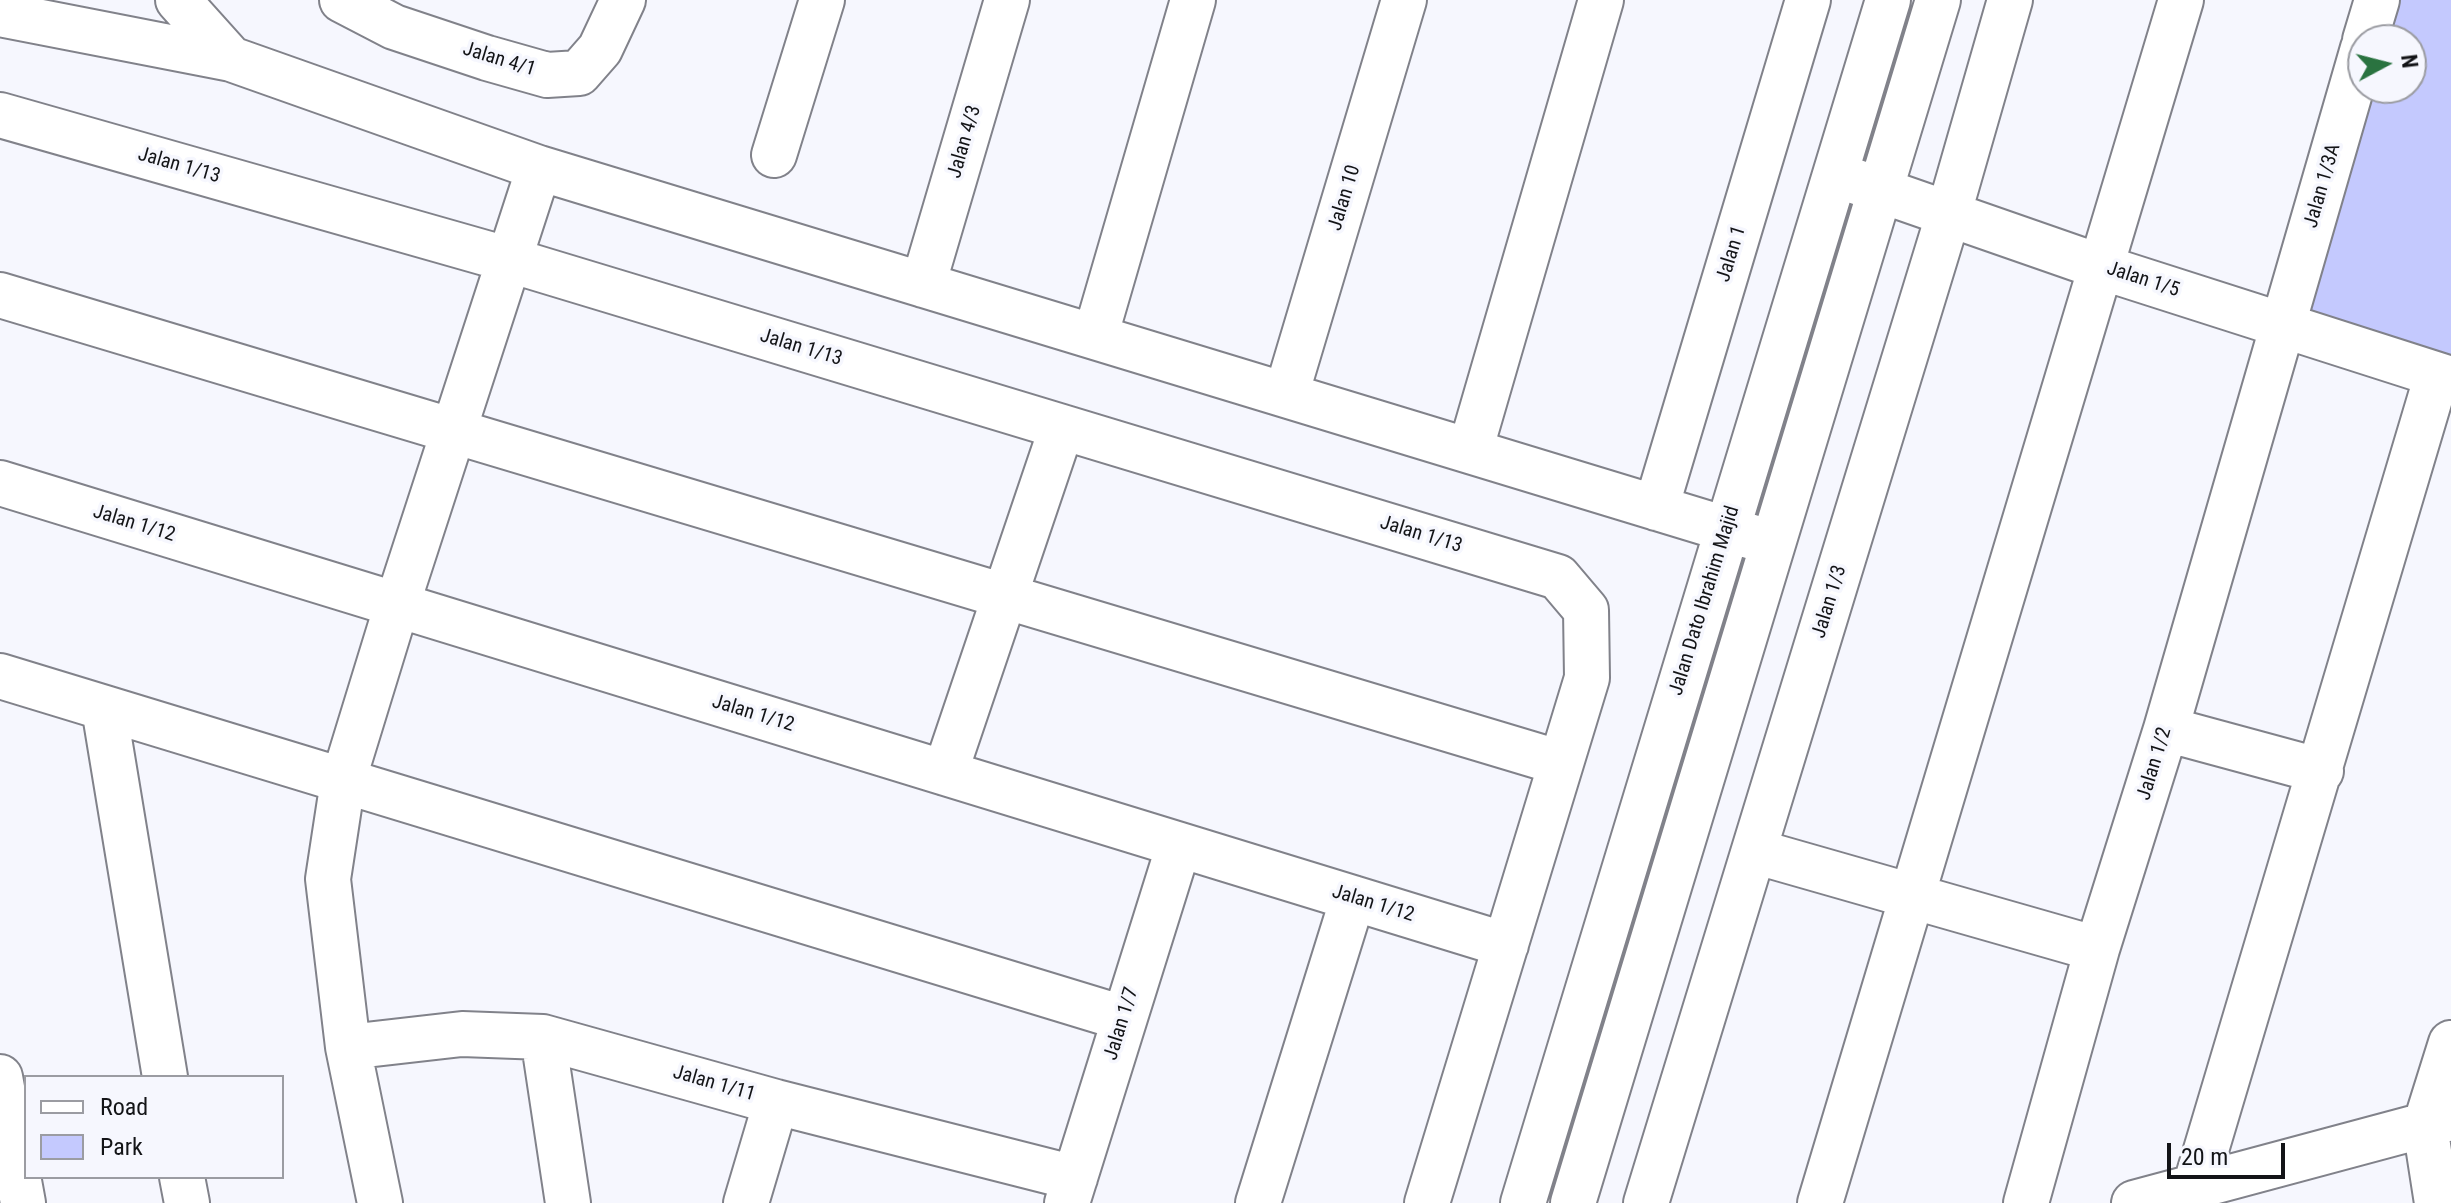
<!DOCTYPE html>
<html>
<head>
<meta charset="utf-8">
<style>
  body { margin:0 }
  #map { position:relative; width:2451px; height:1203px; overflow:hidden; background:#f6f7fe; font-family:"Roboto Condensed",sans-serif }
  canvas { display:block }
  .legend { position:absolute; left:24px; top:1075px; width:260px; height:104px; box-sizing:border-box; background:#f6f7fe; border:2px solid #9b9ca2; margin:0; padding:10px 14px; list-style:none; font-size:24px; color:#131417 }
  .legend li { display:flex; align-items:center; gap:16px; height:40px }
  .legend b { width:40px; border:2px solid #9b9ca2 }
  .north { position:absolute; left:2347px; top:24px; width:80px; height:80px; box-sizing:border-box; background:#f6f7fe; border:2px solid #9b9ca2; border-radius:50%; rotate:83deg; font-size:22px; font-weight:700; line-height:32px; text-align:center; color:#131417 }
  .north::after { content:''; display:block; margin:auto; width:28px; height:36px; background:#2a7340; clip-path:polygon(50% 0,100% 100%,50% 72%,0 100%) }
  .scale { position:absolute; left:2167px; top:1143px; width:118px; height:36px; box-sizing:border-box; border:4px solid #131417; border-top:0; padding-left:10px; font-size:24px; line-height:28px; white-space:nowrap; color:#131417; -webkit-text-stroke:6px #f6f7fe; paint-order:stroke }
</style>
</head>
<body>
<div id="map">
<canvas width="2451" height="1203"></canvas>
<ul class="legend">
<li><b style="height:10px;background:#fff"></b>Road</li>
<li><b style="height:22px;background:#c4c9fe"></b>Park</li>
</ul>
<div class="north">N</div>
<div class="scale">20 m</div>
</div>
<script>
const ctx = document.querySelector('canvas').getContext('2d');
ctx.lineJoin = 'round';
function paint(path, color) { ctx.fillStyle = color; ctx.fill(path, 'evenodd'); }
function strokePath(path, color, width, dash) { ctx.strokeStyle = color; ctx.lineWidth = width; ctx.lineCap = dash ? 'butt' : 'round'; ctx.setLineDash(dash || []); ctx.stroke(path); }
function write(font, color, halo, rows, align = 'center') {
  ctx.font = font + ' "Roboto Condensed",sans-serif'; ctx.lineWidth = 7; ctx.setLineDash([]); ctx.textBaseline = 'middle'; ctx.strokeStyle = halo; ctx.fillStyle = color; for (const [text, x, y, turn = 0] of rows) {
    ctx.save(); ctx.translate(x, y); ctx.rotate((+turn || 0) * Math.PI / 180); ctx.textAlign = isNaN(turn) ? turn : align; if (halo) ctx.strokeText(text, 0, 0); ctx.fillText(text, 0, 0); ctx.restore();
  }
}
const green = new Path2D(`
  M2389,0H2451V361L2298,317L2364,88H2411V40H2378Z`);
const minor = new Path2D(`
  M178,0L231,59
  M342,0L394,27L487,58L547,75L579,73L600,49L623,0
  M0,14L231,59L539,168L1772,543
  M2365,40L2377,0
  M0,115L510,260L1558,577L1586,610L1587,678L1427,1203
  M774,155L822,0
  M1854,181L2101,267L2451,379
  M923,285L1007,0
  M0,295L1561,763
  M1095,337L1193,0
  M1286,395L1404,0
  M1470,451L1601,0
  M0,483L1506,945
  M1656,508L1808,0
  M0,676L1123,1018
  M104,708L165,1077
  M2166,729L2321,771
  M945,773L1062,427
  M1754,851L2097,949
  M543,1037L568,1203
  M348,1047L462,1034L543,1037L776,1102L1075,1178
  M0,1077L23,1203
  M182,1177L187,1203
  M2195,1187L2437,375
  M380,1203L348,1047L328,879L343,781L397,605L539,168
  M746,1203L776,1102
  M1067,1203L1179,845
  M1258,1203L1353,898
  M1523,1203L1888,0
  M1573,1203L1938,0
  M1646,1203L1948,216L2010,0
  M1820,1203L2181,0
  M2026,1203L2097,949L2166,729L2363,48
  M2134,1203L2451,1118
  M2437,1203L2425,1126L2451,1043`);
const streetNames = [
  ["Jalan 4/1",499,60,17],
  ["Jalan 4/3",965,142,-74],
  ["Jalan 1/13",179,166,16],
  ["Jalan 1/3A",2323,186,-74],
  ["Jalan 10",1345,198,-73],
  ["Jalan 1",1732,254,-73],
  ["Jalan 1/5",2143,280,18],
  ["Jalan 1/13",801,348,17],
  ["Jalan 1/12",134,524,17],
  ["Jalan 1/13",1421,535,17],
  ["Jalan Dato Ibrahim Majid",1705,601,-73],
  ["Jalan 1/3",1830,602,-73],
  ["Jalan 1/12",753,714,17],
  ["Jalan 1/2",2155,764,-73],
  ["Jalan 1/12",1373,904,17],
  ["Jalan 1/7",1122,1024,-73],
  ["Jalan 1/11",714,1084,16]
];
paint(green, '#c4c9fe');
strokePath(minor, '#81828a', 48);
strokePath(minor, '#fff', 44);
write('20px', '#131417', '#f6f7fe', streetNames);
</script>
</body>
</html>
